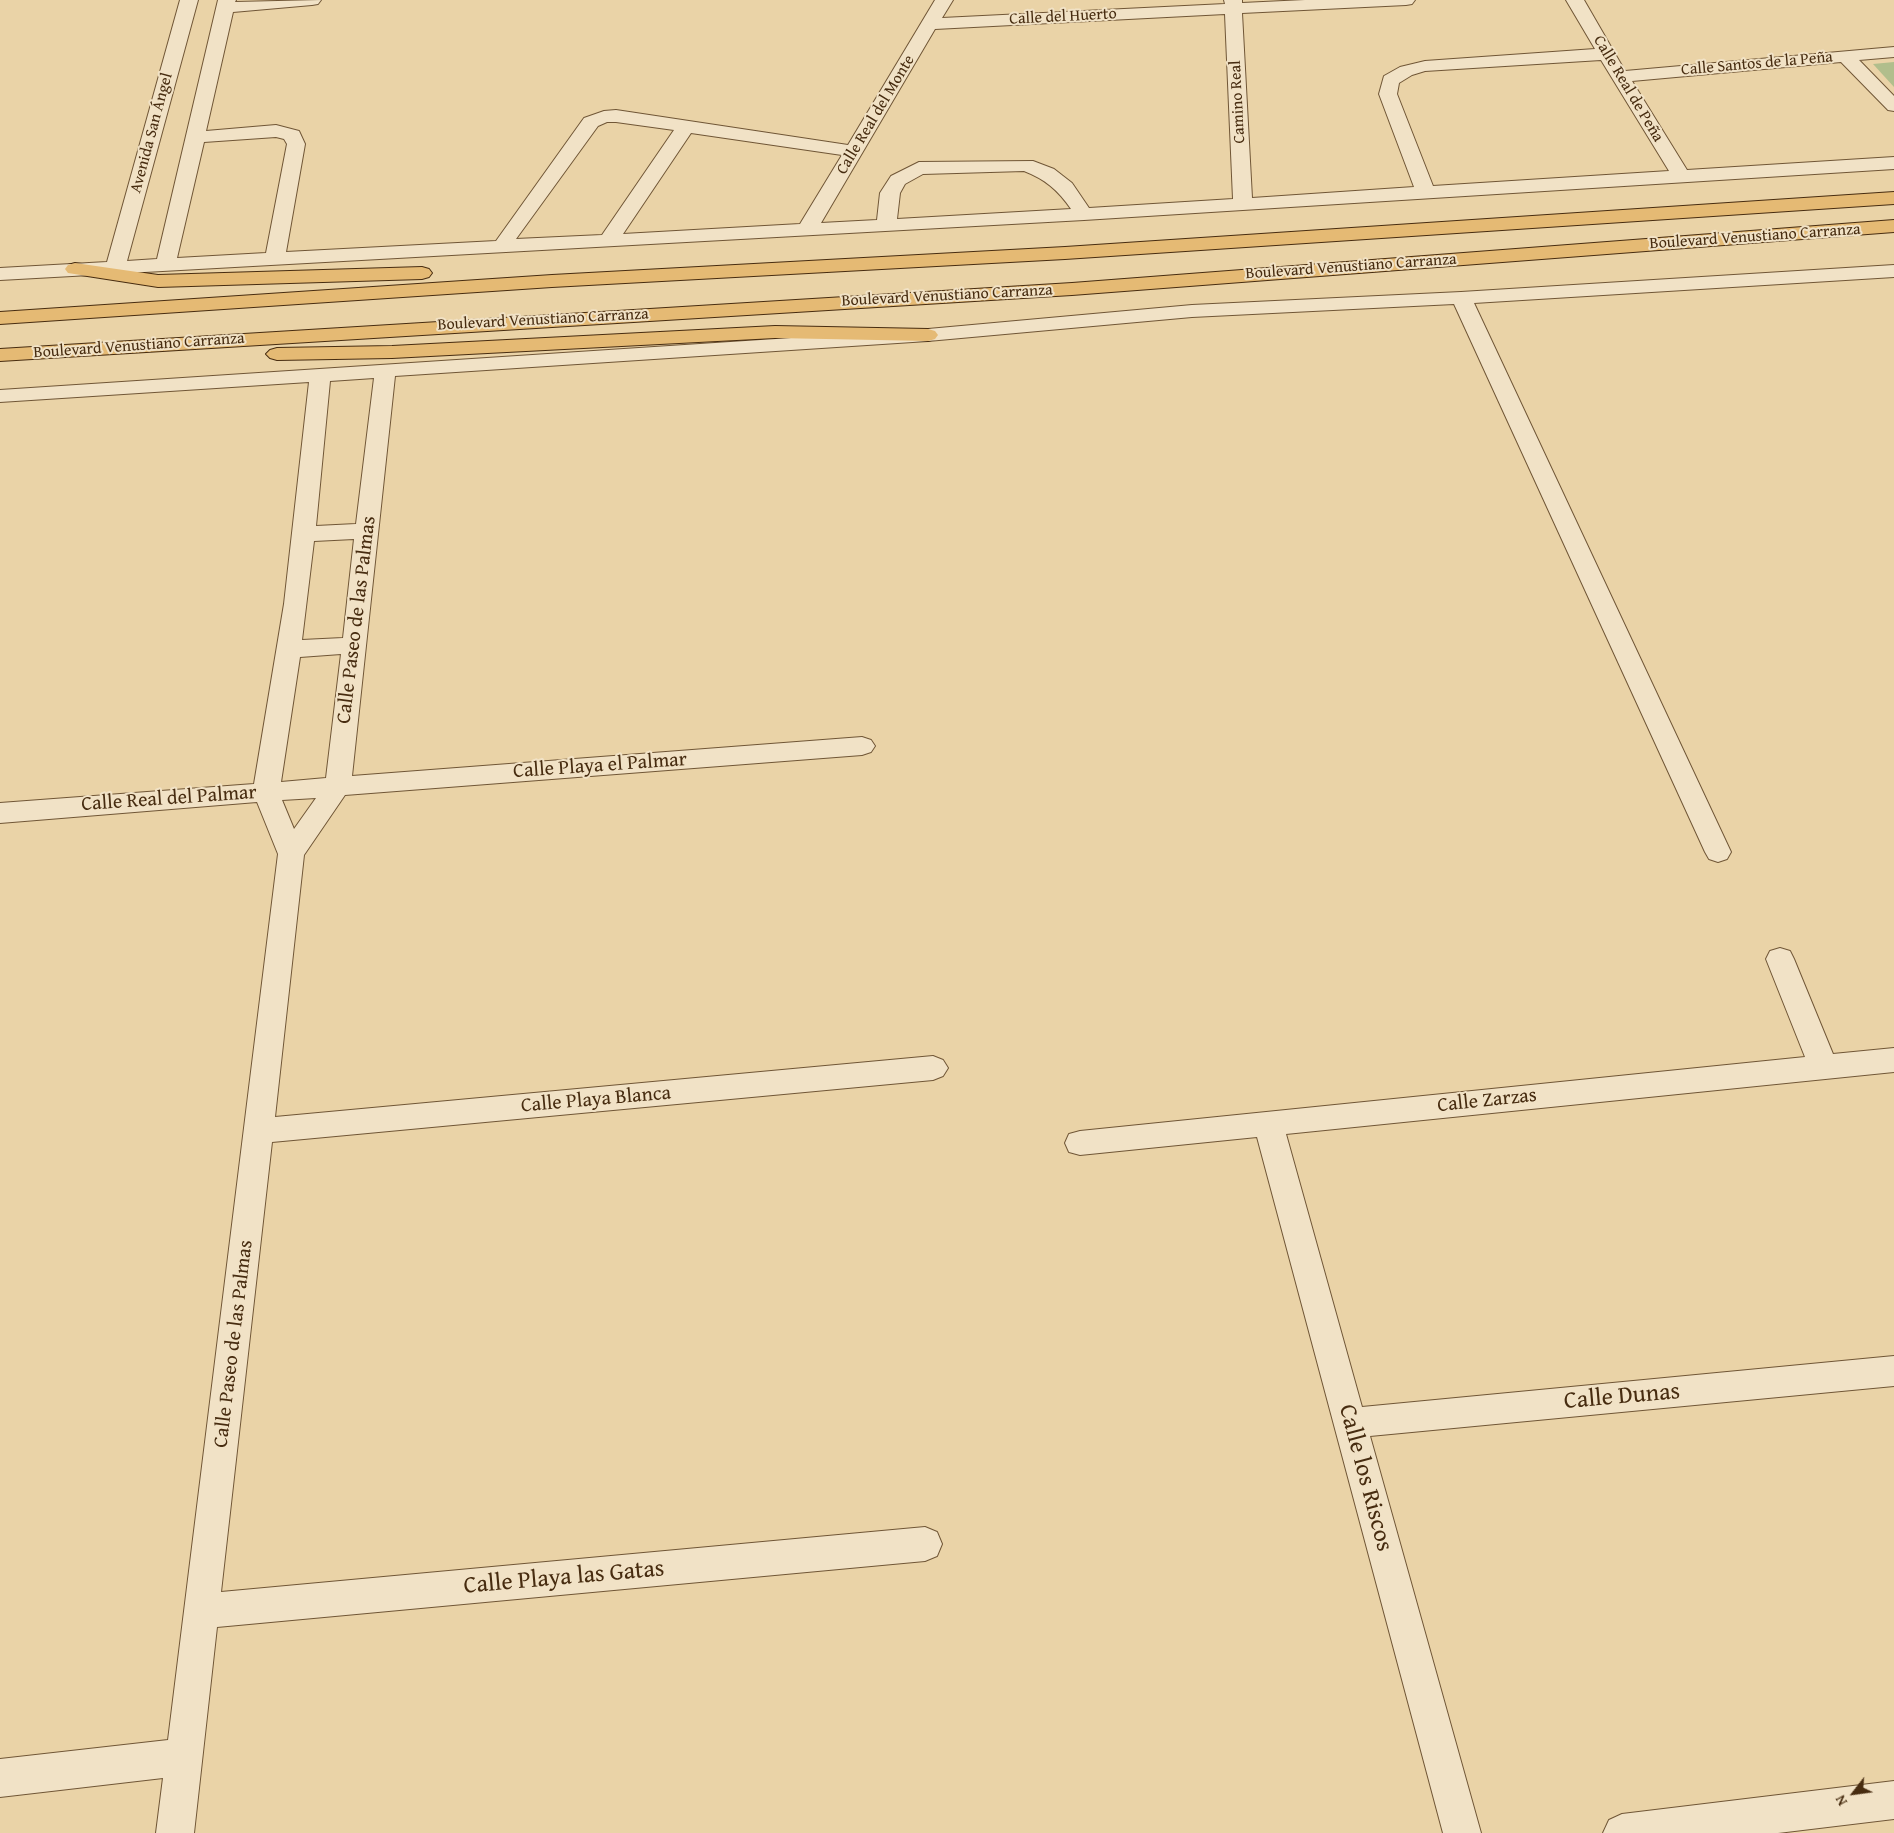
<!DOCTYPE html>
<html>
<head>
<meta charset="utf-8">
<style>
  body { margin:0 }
  #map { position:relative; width:1894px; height:1833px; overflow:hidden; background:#ead3a7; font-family:"Gentium Book Plus",serif }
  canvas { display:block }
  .north { position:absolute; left:1829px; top:1768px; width:50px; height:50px; -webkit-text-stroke:4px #f1e2c6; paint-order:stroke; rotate:240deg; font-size:14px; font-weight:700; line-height:20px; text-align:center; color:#472c10 }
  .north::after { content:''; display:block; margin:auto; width:18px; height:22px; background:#472c10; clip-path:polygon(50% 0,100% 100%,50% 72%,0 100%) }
</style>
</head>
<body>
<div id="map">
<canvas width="1894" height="1833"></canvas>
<div class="north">N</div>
</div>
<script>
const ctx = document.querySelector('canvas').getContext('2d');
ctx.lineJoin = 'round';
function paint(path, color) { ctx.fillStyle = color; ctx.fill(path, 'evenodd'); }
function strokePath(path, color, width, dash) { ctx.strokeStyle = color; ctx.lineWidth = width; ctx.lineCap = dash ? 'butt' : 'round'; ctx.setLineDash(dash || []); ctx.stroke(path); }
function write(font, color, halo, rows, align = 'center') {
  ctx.font = font + ' "Gentium Book Plus",serif'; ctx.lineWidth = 4; ctx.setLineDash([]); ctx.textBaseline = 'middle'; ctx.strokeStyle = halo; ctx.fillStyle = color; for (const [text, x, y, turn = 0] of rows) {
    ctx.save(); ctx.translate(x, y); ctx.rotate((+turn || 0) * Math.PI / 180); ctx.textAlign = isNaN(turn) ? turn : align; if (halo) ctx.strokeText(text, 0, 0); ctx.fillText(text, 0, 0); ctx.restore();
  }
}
const green = new Path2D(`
  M1894,62V87L1873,64Z`);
const minor = new Path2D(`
  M180,0H198L127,261L157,259L218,0H236L235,2L321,0L318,4L312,5L233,12L206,131L276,125L299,131L305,144L286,252L496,241L584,118L604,111L616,110L848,145L935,0H953L942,18L1225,4L1224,0H1242V3L1305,0H1415L1412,4L1406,5L1242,13L1252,198L1414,187L1379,94L1384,76L1400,67L1425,61L1595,49L1566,0H1584L1625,71L1894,47V57L1859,60L1894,96V111L1888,110L1841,62L1632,81L1687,170L1894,157V169L1084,220L0,280V268L107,262ZM1225,14L1233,199L1089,208L1072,183L1054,169L1033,161L919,162L891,176L880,193L877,220L821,223L935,29ZM1601,60L1669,171L1433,186L1397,94L1399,83L1412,75L1425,71ZM607,122H616L674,130L602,235L516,239L598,126ZM691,133L842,155L800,224L623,234ZM276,137L284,139L287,144L266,253L177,258L204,142ZM1024,171C1045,179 1058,190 1071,209L897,219L900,193L905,184L923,174Z
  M1894,265V277L1474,303L1731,852L1727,859L1718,862L1709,859L1705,852L1454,304L1192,317L928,341L395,376L352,776L862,737L871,740L875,746L871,752L862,755L345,795L304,855L275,1117L933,1056L943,1060L948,1068L943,1076L933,1080L272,1142L221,1592L925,1527L937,1532L942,1544L937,1556L925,1561L217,1627L194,1833H156L163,1778L0,1797V1759L168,1740L278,854L257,802L0,823V803L254,784L284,604L309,382L0,402V390L928,329L1192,305L1461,292ZM374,378L356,524L316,526L330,381ZM354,539L343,638L302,640L314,541ZM341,654L326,778L281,782L300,657ZM316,798L294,829L282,800Z
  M1780,948L1790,951L1794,959L1833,1054L1894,1048V1072L1286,1134L1362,1407L1894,1356V1386L1370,1436L1481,1833H1443L1257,1137L1080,1155L1069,1152L1065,1143L1069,1134L1080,1131L1805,1057L1766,959L1770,951Z
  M1894,1781V1819L1778,1833H1603L1609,1820L1622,1814Z`);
const highway = new Path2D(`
  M1894,192V204L1065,259L552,287L0,324V312L552,275L1065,247Z
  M1894,220V232L1072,295L0,361V349L1072,283Z
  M75,263L158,275L422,267L429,269L432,273L429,277L422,279L158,287L68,273L65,269L68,265Z
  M775,326L928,329L935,331L938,335L935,339L928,341L775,338L392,358L277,360L270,358L266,354L270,350L277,348L392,346Z`);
const farStreetnames = [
  ["Calle del Huerto",1063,17,-3],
  ["Calle Santos de la Peña",1757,64,-5],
  ["Calle Real de Peña",1628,89,59],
  ["Camino Real",1238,102,-93],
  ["Calle Real del Monte",876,115,-59],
  ["Avenida San Ángel",152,133,-75],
  ["Boulevard Venustiano Carranza",1755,237,-4],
  ["Boulevard Venustiano Carranza",1351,267,-4],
  ["Boulevard Venustiano Carranza",947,296,-3],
  ["Boulevard Venustiano Carranza",543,320,-3],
  ["Boulevard Venustiano Carranza",139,346,-4]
];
const streetNames = [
  ["Calle Paseo de las Palmas",357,620,-83],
  ["Calle Playa el Palmar",600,766,-4],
  ["Calle Real del Palmar",169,799,-4],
  ["Calle Playa Blanca",596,1100,-5],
  ["Calle Zarzas",1487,1101,-6],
  ["Calle Paseo de las Palmas",234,1344,-83]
];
const nearStreetnames = [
  ["Calle Dunas",1622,1397,-5],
  ["Calle los Riscos",1365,1478,75],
  ["Calle Playa las Gatas",564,1578,-5]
];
paint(green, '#b1be8c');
strokePath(minor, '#705636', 2);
strokePath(highway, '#472c10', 2);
paint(minor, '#f1e2c6');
paint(highway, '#e5ba74');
write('16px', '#472c10', '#f1e2c6', farStreetnames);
write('20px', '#472c10', '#f1e2c6', streetNames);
write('24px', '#472c10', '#f1e2c6', nearStreetnames);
</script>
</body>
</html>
